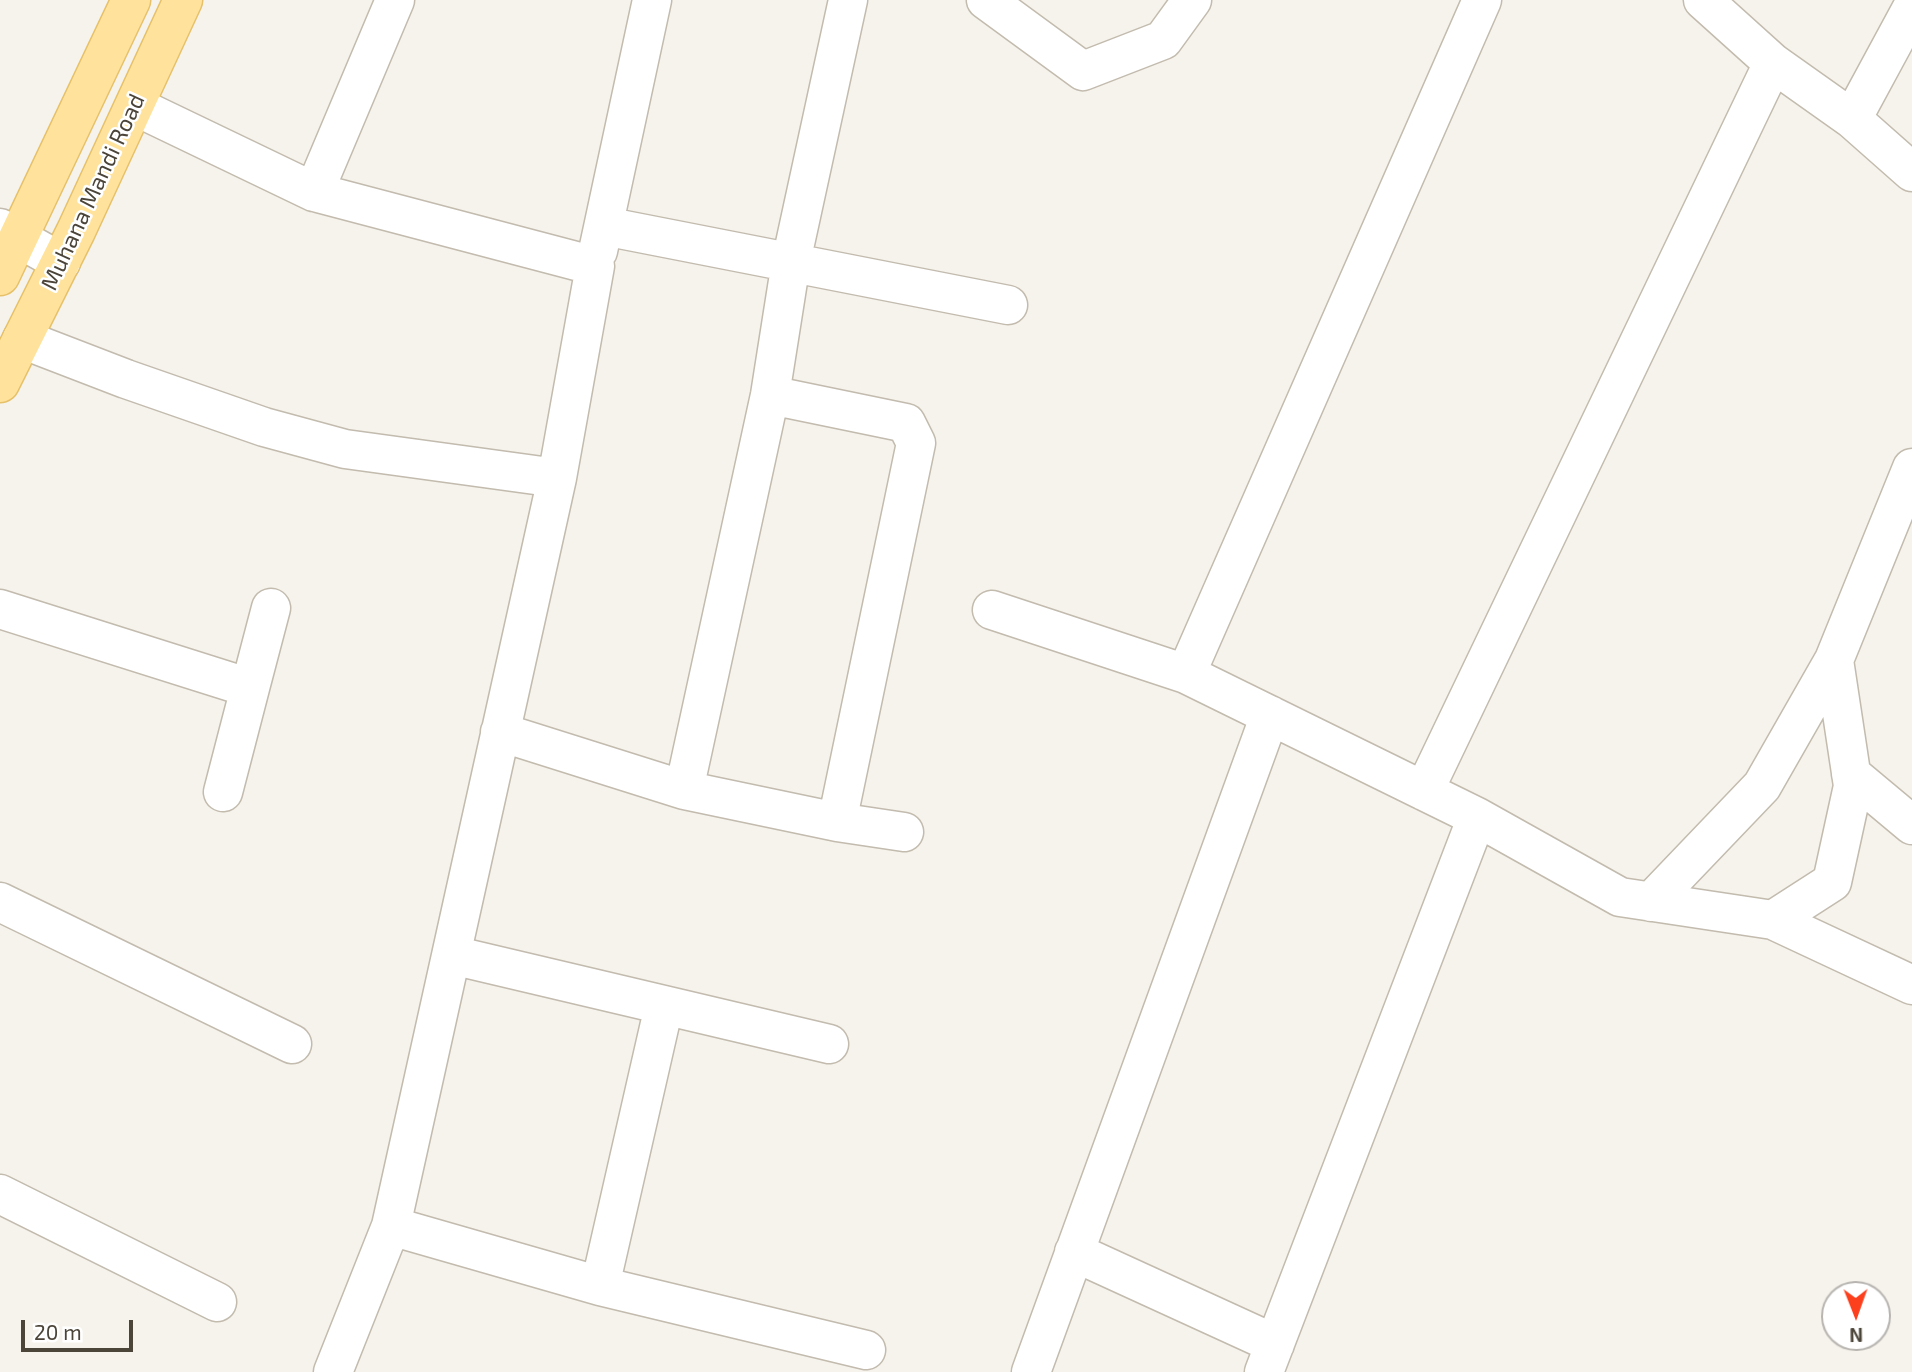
<!DOCTYPE html>
<html>
<head>
<meta charset="utf-8">
<style>
  body { margin:0 }
  #map { position:relative; width:1912px; height:1372px; overflow:hidden; background:#f6f3ec; font-family:"Exo 2",sans-serif }
  canvas { display:block }
  .north { position:absolute; left:1821px; top:1281px; width:70px; height:70px; box-sizing:border-box; background:#fff; border:2px solid #b7b4b0; border-radius:50%; rotate:179deg; font-size:19px; font-weight:700; line-height:28px; text-align:center; color:#4b4439 }
  .north::after { content:''; display:block; margin:auto; width:24px; height:32px; background:#fc3f1d; clip-path:polygon(50% 0,100% 100%,50% 72%,0 100%) }
  .scale { position:absolute; left:21px; top:1320px; width:112px; height:32px; box-sizing:border-box; border:4px solid #4b4439; border-top:0; padding-left:9px; font-size:21px; line-height:24px; white-space:nowrap; color:#4b4439; -webkit-text-stroke:5px #fff; paint-order:stroke }
</style>
</head>
<body>
<div id="map">
<canvas width="1912" height="1372"></canvas>
<div class="north">N</div>
<div class="scale">20 m</div>
</div>
<script>
const ctx = document.querySelector('canvas').getContext('2d');
ctx.lineJoin = 'round';
function strokePath(path, color, width, dash) { ctx.strokeStyle = color; ctx.lineWidth = width; ctx.lineCap = dash ? 'butt' : 'round'; ctx.setLineDash(dash || []); ctx.stroke(path); }
function write(font, color, halo, rows, align = 'center') {
  ctx.font = font + ' "Exo 2",sans-serif'; ctx.lineWidth = 5; ctx.setLineDash([]); ctx.textBaseline = 'middle'; ctx.strokeStyle = halo; ctx.fillStyle = color; for (const [text, x, y, turn = 0] of rows) {
    ctx.save(); ctx.translate(x, y); ctx.rotate((+turn || 0) * Math.PI / 180); ctx.textAlign = isNaN(turn) ? turn : align; if (halo) ctx.strokeText(text, 0, 0); ctx.fillText(text, 0, 0); ctx.restore();
  }
}
const minor = new Path2D(`
  M986,0L1083,71L1163,40L1192,0
  M1703,0L1773,63L1852,119L1912,172
  M135,106L314,192L595,266L557,478L391,1226L333,1372
  M1852,119L1912,8
  M314,192L395,0
  M604,226L1008,305
  M0,228L61,262
  M598,251L652,0
  M22,339L126,379L264,427L345,449L557,478
  M770,395L906,423L916,443L837,822
  M0,609L250,688L223,792
  M992,610L1186,674L1477,817L1620,897L1773,920L1832,882L1853,786L1834,660L1912,468
  M1186,674L1482,0
  M250,688L271,608
  M500,732L684,790L837,822L904,832
  M1851,774L1912,825
  M684,790L770,395L791,262L848,0
  M1424,791L1773,63
  M0,902L292,1044
  M1651,902L1762,786L1834,660
  M1773,920L1912,985
  M452,955L829,1044
  M0,1194L217,1302
  M391,1226L600,1286L866,1350
  M1074,1252L1275,1344
  M600,1286L664,1006
  M1031,1372L1270,715
  M1264,1372L1477,817`);
const major = new Path2D(`
  M0,276L131,0
  M0,383L76,231L183,0`);
const streetNames = [
  ["Muhana Mandi Road",93,192,-65]
];
strokePath(minor, '#c2bbae', 41);
strokePath(major, '#e6c16a', 41);
strokePath(minor, '#fff', 38);
strokePath(major, '#ffe39c', 38);
write('23px', '#4b4439', '#fff', streetNames);
</script>
</body>
</html>
